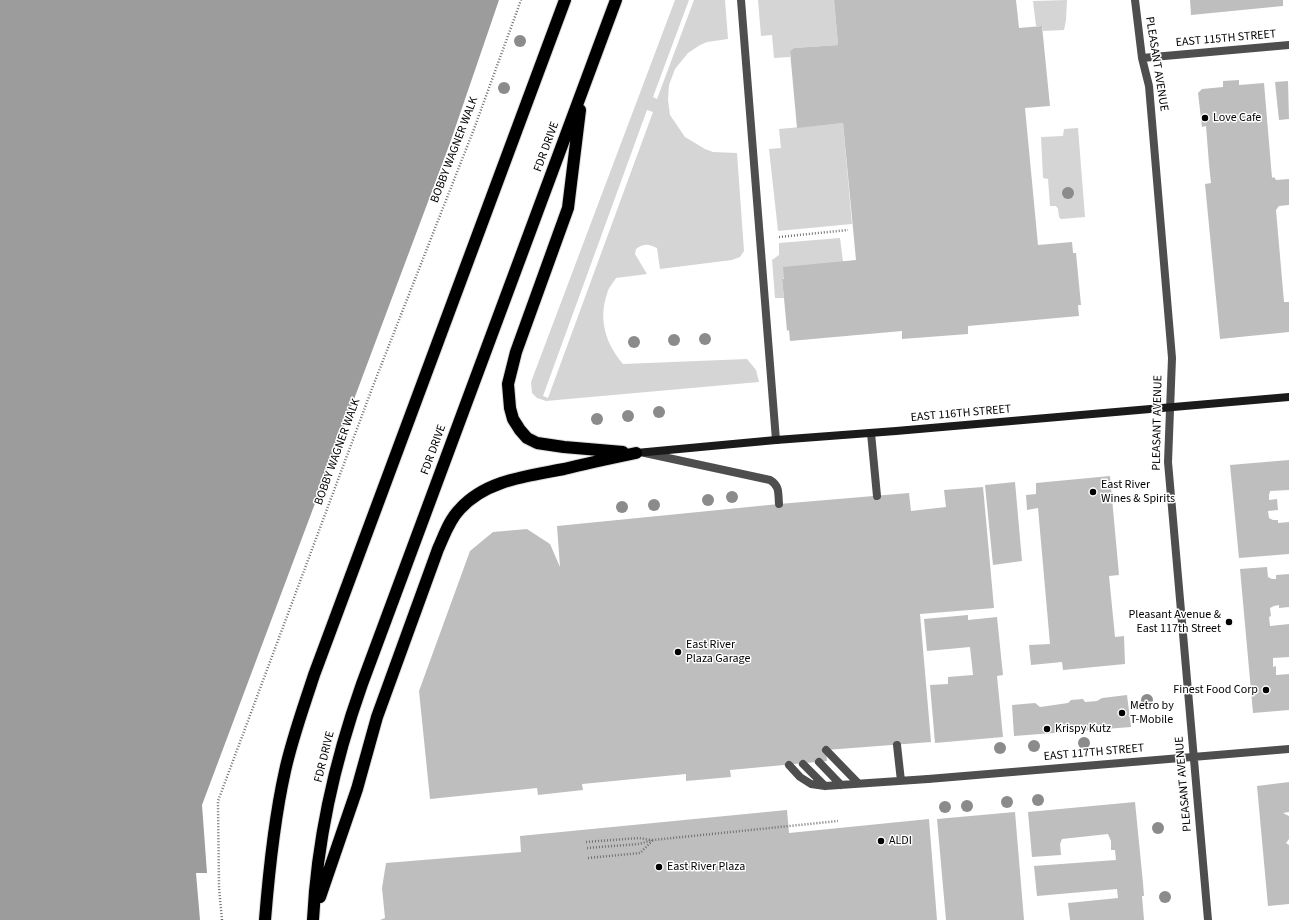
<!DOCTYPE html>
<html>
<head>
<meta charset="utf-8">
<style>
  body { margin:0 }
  canvas { display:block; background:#fff }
</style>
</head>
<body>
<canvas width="1289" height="920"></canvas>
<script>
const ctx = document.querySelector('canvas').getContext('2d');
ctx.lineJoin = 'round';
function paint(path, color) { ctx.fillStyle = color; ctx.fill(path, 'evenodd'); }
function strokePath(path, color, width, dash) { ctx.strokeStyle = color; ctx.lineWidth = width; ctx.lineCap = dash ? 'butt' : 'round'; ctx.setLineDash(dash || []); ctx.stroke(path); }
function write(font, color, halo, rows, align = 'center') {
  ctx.font = font + ' "Source Sans 3",sans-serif'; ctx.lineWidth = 3; ctx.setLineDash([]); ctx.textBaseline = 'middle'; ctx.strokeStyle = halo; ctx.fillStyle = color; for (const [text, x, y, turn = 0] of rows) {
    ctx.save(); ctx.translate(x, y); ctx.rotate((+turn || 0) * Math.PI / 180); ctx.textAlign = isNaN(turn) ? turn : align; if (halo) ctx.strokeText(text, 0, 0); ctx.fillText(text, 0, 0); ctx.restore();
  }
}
const green = new Path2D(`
  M675,0H689L653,97L657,99L694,0H725L728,39L707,42L700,45L688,53L675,69L669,85L668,100L670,115L685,137L705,149L713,152L737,153L744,251L740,257L732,260L660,269L657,248C649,244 644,243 636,249L635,254L647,274L616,278C613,283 608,288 607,294C598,320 606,344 623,364L747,359L756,370L759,382L546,401L537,398L532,393L531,382ZM647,110L653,112L548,398L543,396Z
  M758,0H834L838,45L794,48L790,51V57L774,58L772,35L761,36Z
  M1067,0L1066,20L1064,30L1043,31L1042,26H1036L1033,1Z
  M843,123L852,224L778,231L769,149L781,148L779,129Z
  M1078,128L1085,217L1061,219L1059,217L1058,209L1056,206H1050L1048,179L1043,178L1041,137L1063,136L1064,129Z
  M840,238L843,262L782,279L784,298H775L772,260L779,255V243Z`);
const water = new Path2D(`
  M0,0H499L450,143L202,805L207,873H196L200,920H0Z`);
const building = new Path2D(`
  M834,0H1016L1019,28L1042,26L1050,106L1025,108L1038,245L1072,242L1073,253H1076L1081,305H1078L1079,316L968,326V334L902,339V331L790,341L789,330L787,331L784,298L782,279H784L783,267L856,260L843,123L797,128L790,51L794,48L838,45Z
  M1190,0H1283V6L1191,15Z
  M1239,80V85L1264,83L1272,178L1274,177L1276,180L1289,179V205L1279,206L1276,210L1284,302H1289V332L1220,339L1205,184L1211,183L1209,164L1206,126L1202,127L1198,93L1202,89L1223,87V81Z
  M1288,81L1289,119L1279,120L1275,82Z
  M1289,460V490L1270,491L1269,495V500L1277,499L1278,510L1268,511L1269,518L1273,520H1278V523L1289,522V554L1239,558L1230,465Z
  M1110,476L1119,575L1109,576L1115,637L1124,636L1125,664L1063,670L1062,662L1031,665L1029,645L1050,644L1038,508L1027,510L1026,495L1036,494V483Z
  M1015,482L1022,561L993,565L985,485Z
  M983,487L994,608L920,614L931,742L826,750L827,761L730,770L731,777L686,781V774L582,784L583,790L538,795L537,788L430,799L419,691L470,551L493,532L527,529L550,544L560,567L557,526L779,504L909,493L911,511L946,507L944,490Z
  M1267,567L1268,577L1272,579H1276V575L1289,574V607L1279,608V605L1274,606L1270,608L1271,616L1269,617L1270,626L1289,624V657L1273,658V667L1276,666V675L1289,674V710L1253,713L1240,569Z
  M968,615V620L997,617L1003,675L997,676L1003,737L935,743L930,685L948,684V677L973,675L970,647L927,651L924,619Z
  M1127,695L1131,727L1014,736L1012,705L1035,703L1040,707L1068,703L1071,700L1083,699L1085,702L1097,701L1102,698Z
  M1289,782V812L1283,813L1289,816V839L1286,843L1289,845V904L1268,906L1257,786Z
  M1135,802L1143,883L1144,896H1142L1144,920H1070L1068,903L1118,898L1117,889L1037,896L1034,866L1116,860L1115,850H1111V841L1108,834L1062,839L1060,844L1061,855L1032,857L1028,812Z
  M787,810L789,833L929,819L937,920H380L385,918L382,888L386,863L521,852L520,836Z
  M1015,812L1024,920H946L937,819Z`);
const path = new Path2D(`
  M779,237L848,230
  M586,842L639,838L651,840
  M587,848L639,844L653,840L838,821
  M588,858L640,853L653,840
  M222,920L219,888L218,801L373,386L474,129L521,0`);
const lane = new Path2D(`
  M741,0L776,440
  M871,433L877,496
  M645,453L770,480C780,486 778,493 779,504
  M897,745L901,781
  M826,750L858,783
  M819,762L841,785
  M803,764L825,786
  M789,765L800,777L811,784L825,786L928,779`);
const street = new Path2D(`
  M1135,0L1142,58L1149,86L1172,358L1168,462L1208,920
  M1142,58L1289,45
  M928,779L1289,749`);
const secondary = new Path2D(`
  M636,453L776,440L896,431L1289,397`);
const highway = new Path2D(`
  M580,110L568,208L516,352L508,384L510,408L513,419L520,430L527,438L537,443L564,447L623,452
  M320,897L357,789L377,717L438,549C444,536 449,520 460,509C486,480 528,476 564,469C588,463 612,458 636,453
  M265,920C269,870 274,820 285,771C292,739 304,706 314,675L565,0
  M313,920C317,839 335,760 362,684L616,0`);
const trees = [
  [520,41],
  [504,88],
  [1068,193],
  [705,339],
  [674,340],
  [634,342],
  [659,412],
  [628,416],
  [597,419],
  [732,497],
  [708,500],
  [654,505],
  [622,507],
  [1147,700],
  [1084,743],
  [1034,746],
  [1000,748],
  [1038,800],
  [1007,802],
  [967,806],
  [945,807],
  [1158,828],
  [1165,897]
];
const markers = [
  [1205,118,4,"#000"],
  [1093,492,4,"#000"],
  [1229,622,4,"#000"],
  [678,652,4,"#000"],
  [1266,690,4,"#000"],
  [1122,713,4,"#000"],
  [1047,729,4,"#000"],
  [881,841,4,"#000"],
  [659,867,4,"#000"]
];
const streetNames = [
  ["EAST 115TH STREET",1226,39,-5],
  ["PLEASANT AVENUE",1156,64,81],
  ["FDR DRIVE",547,147,-70],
  ["BOBBY WAGNER WALK",455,150,-69],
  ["EAST 116TH STREET",961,414,-5],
  ["PLEASANT AVENUE",1158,423,-89],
  ["FDR DRIVE",434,450,-70],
  ["BOBBY WAGNER WALK",338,452,-70],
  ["EAST 117TH STREET",1094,753,-5],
  ["FDR DRIVE",325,757,-76],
  ["PLEASANT AVENUE",1184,784,-95]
];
const poiNames = [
  ["Love Cafe",1213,118],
  ["East River",1101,485],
  ["Wines & Spirits",1101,499],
  ["Pleasant Avenue &",1221,615,"right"],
  ["East 117th Street",1221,629,"right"],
  ["East River",686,645],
  ["Plaza Garage",686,659],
  ["Finest Food Corp",1258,690,"right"],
  ["Metro by",1130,706],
  ["T-Mobile",1130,720],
  ["Krispy Kutz",1055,729],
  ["ALDI",889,841],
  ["East River Plaza",667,867]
];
paint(green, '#d5d5d5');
paint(water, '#9c9c9c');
paint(building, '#bebebe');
strokePath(highway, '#dbdbdb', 14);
strokePath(path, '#707070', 2.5, [1, 2]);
strokePath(lane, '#4e4e4e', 8);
strokePath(street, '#4e4e4e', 8);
strokePath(secondary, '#1b1b1b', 8);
strokePath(highway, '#000', 12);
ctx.fillStyle = '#8b8b8b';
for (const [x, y] of trees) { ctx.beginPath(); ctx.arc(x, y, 6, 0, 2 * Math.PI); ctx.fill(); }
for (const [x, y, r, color] of markers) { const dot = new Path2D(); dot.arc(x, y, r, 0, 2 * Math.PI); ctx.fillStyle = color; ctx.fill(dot); strokePath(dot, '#fff', 1.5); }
write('12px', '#000', '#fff', streetNames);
write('12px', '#000', '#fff', poiNames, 'left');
</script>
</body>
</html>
